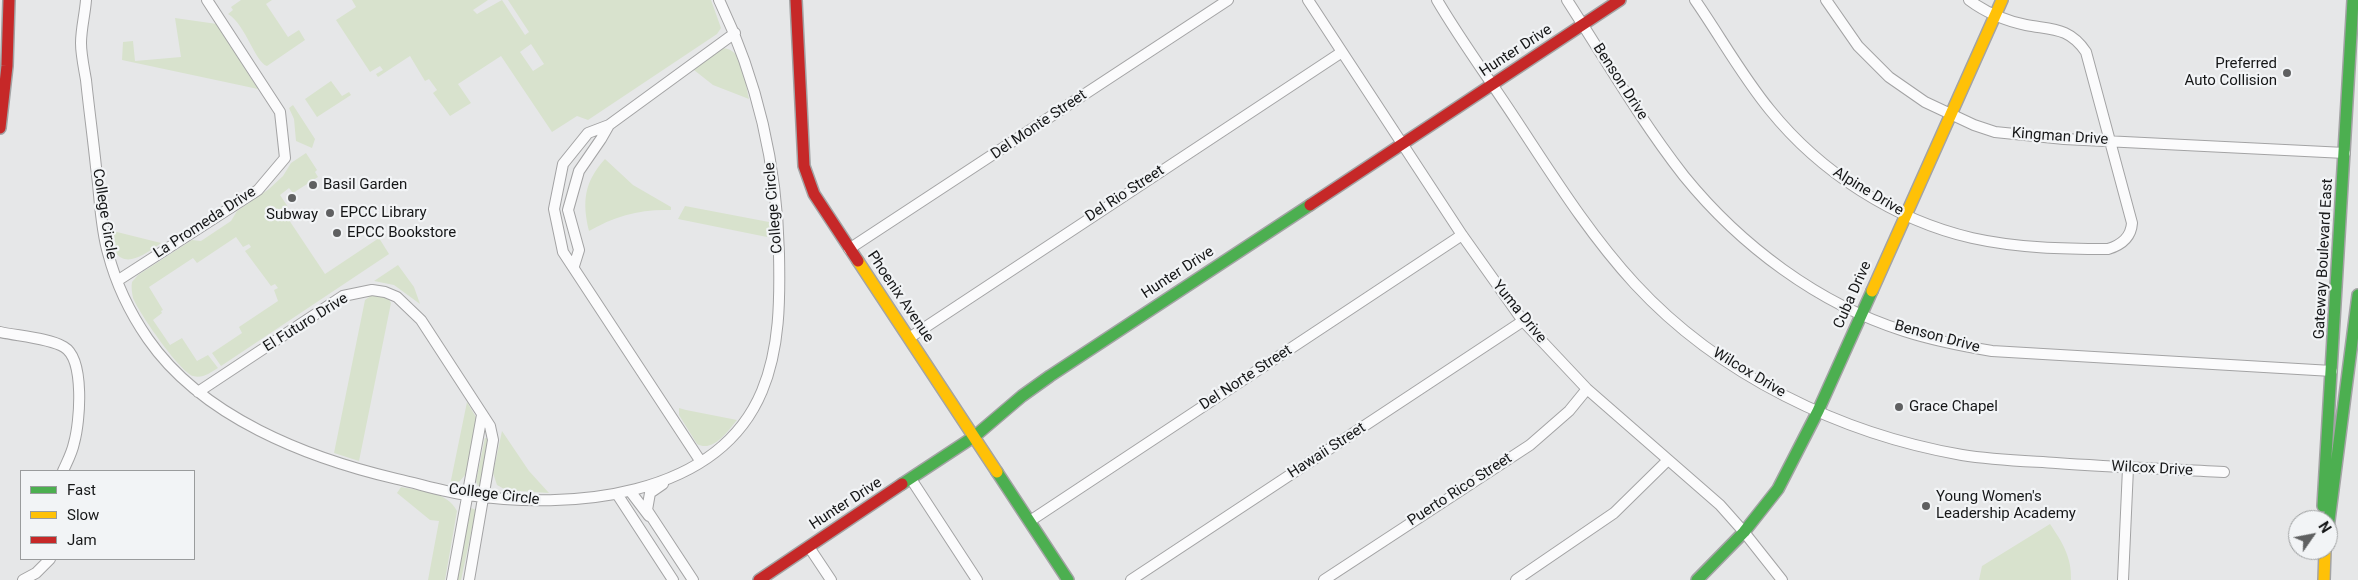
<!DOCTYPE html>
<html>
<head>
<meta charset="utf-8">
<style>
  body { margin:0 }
  #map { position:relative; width:2358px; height:580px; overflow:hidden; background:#e6e7e8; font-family:Roboto,sans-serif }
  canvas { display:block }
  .legend { position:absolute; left:20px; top:470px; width:175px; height:90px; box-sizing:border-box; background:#f2f4f6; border:1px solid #9a9c9d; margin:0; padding:6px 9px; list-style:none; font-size:15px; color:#161718 }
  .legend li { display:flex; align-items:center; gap:10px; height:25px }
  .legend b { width:25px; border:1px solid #9a9c9d }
  .north { position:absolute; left:2288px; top:510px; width:50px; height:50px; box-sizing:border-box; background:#f2f4f6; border:1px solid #9a9c9d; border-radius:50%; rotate:57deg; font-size:14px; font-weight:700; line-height:20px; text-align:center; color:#161718 }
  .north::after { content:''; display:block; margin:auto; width:18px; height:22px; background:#5f6061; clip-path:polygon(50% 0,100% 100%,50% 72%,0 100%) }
</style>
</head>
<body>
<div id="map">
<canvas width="2358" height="580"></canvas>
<ul class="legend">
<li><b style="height:6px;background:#4caf50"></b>Fast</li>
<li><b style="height:6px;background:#ffc107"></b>Slow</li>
<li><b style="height:6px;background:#c62828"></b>Jam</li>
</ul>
<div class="north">N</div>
</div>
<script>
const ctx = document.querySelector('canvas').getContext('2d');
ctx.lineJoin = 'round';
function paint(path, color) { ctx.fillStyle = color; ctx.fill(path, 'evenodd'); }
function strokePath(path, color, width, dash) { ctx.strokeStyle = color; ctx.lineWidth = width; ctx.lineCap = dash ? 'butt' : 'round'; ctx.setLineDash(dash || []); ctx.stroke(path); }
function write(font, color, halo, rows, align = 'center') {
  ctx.font = font + ' Roboto,sans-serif'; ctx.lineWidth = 4.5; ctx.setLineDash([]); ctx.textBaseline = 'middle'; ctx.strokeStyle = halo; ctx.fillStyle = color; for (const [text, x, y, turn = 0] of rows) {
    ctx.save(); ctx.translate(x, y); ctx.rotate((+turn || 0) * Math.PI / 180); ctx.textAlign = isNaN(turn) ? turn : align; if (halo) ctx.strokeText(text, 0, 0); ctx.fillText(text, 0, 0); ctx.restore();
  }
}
const green = new Path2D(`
  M241,0H272L266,4L288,37L299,30L305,40L267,66C255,62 246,25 228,14L233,10L231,7Z
  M352,0H488L473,10L477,14L502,0L525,35L529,32L508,0H711L721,28L717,34L588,120L577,116L552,132L501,56L458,84L471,103L450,116L433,93L437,90L429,79L425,81L410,56L378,77L376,74L383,70L380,66L370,72L336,20L356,7ZM531,44L544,64L533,71L520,52Z
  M175,18L217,24L258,89L122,60L123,42L133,41L135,61L181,57Z
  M722,48C744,48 745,82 749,99L713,85L694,70V67Z
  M331,81L342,96L349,92L351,95L317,117L305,99Z
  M293,105L315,139L312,148L296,141L294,119L289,108Z
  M306,153L317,170L315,172L318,177L293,193L289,188L280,195L288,207L283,211L325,274L379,238L389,254L221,366L212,353L242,333L239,327L278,301L274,290L278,288L275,284L271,286L245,251L251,247L249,244L243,247L236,237L197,263L193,258L149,287L163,310L161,311L162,313L153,320L170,345L182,338L197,361L208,355L218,368C210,373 202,379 193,376C179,371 139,313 133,298C132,293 131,287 132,282L138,275L192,240L201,241L231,221L237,211L269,189L283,176L291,163Z
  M605,159L633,185L671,207V210C640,209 615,216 589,231C582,202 584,182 605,159Z
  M685,206L769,222L772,225V233L767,237L678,219Z
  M109,230L161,243C137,261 114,273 109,230Z
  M398,265L414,287L420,304L394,285L374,281Z
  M372,295L388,298L391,303L359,461L334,453L365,300Z
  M467,402L477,419L465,475L460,481L450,485Z
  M679,408L686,410L737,420C728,431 713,453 697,444L679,415Z
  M502,431L529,471L549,493L506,490L497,485L493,473Z
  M485,438L490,439L480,485L478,486L476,481Z
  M401,487C421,491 447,491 457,511L445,580H428L439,521L430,520L397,493Z
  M471,508L476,510L461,580H456Z
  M2050,524C2062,542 2072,557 2071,580H1979L1982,566Z`);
const street = new Path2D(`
  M86,0C85,14 81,29 81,43C81,55 84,68 86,80C89,109 93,138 96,167C100,195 100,226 108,253C116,284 130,313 148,339C202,417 307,458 397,479C420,484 444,492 468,495C569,510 717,499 762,391C780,348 780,299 779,254C777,166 757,79 719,0
  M1308,0L1462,235L1523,321L1587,389L1720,505L1744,532L1782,580
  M1437,0C1461,41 1490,80 1516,120C1553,176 1589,234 1635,284C1719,375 1841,434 1962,455C1993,460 2025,461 2056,463C2112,467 2168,469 2224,472
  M1567,0C1605,59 1641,121 1684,176C1740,245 1818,304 1904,331C1932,340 1962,346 1992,351L2332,371
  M1695,0C1720,36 1742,76 1770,110C1820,172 1894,220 1972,238C2017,248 2063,249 2108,249C2121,245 2131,238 2132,223L2086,52C2069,27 2052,30 2026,25C2007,21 1985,12 1969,0
  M1826,0L1858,46L1889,77L1925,102L1974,125L1995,132L2064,139L2345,153
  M849,249L1228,0
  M574,266L579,250L568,210L579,171L601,139L609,125
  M117,281L258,190L285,158L280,112L207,0
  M0,332C18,336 49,338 64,347C85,359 80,422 74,443C72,453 67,462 63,471
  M909,338L1342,52
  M198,392L343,296L372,290L385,292L397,297L421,320L490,426L493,440L469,580
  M701,462L563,252L554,209L563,164L588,133L609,125L735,33
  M911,479L977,580
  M663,484L650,493L647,510L693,580
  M630,491L649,516
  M617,494L673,580
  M1030,521L1462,235
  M809,547L831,580
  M23,580L36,573L50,559
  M452,580L482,415
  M1131,580L1523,321
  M1324,580L1530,445L1569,411L1587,389
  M1516,580L1614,513L1668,460
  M2123,580L2128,468`);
const fast = new Path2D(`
  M997,472L1068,580
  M902,484L975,436L1022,396L1050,376L1310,205
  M2323,506L2353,0
  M2328,528L2358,295
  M1697,580L1744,532L1778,489L1818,411L1872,291`);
const slow = new Path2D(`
  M858,261L997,472
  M1872,291L2002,0
  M2324,580L2325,550`);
const jam = new Path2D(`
  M796,0L804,166L814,194L858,261
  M0,128L7,66L9,0
  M1310,205L1620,0
  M759,580L902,484`);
const markers = [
  [2287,73,5,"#5f6061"],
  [313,185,5,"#5f6061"],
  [292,198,5,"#5f6061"],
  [330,213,5,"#5f6061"],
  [337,233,5,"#5f6061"],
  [1899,407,5,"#5f6061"],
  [1926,506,5,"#5f6061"]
];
const streetNames = [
  ["Hunter Drive",1516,51,-33],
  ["Benson Drive",1620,82,57],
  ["Del Monte Street",1039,125,-34],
  ["Kingman Drive",2060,137,4],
  ["Alpine Drive",1868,192,31],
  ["Del Rio Street",1125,194,-33],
  ["College Circle",774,208,-95],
  ["College Circle",104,214,81],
  ["La Promeda Drive",205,223,-33],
  ["Gateway Boulevard East",2324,259,-87],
  ["Hunter Drive",1178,273,-33],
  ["Cuba Drive",1853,295,-66],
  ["Phoenix Avenue",900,297,56],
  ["Yuma Drive",1519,312,51],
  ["El Futuro Drive",306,323,-32],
  ["Benson Drive",1937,337,15],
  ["Wilcox Drive",1749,373,31],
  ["Del Norte Street",1246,378,-33],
  ["Hawaii Street",1327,451,-33],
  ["Wilcox Drive",2152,469,3],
  ["Puerto Rico Street",1460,490,-33],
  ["College Circle",494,495,7],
  ["Hunter Drive",846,504,-33]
];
const poiNames = [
  ["Preferred",2277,64,"right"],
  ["Auto Collision",2277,81,"right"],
  ["Basil Garden",323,185],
  ["EPCC Library",340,213],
  ["Subway",292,215,"center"],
  ["EPCC Bookstore",347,233],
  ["Grace Chapel",1909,407],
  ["Young Women's",1936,497],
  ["Leadership Academy",1936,514]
];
paint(green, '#d8e2cd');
strokePath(street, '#a3a3a4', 12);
strokePath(fast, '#a3a3a4', 14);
strokePath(slow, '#a3a3a4', 14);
strokePath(jam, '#a3a3a4', 14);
strokePath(street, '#fbfbfc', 10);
strokePath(fast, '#4caf50', 11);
strokePath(slow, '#ffc107', 11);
strokePath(jam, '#c62828', 11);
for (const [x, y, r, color] of markers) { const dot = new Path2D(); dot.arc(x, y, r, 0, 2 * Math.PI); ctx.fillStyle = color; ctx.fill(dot); strokePath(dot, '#f2f4f6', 2); }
write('15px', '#161718', '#f2f4f6', streetNames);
write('15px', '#161718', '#f2f4f6', poiNames, 'left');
</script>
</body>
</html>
